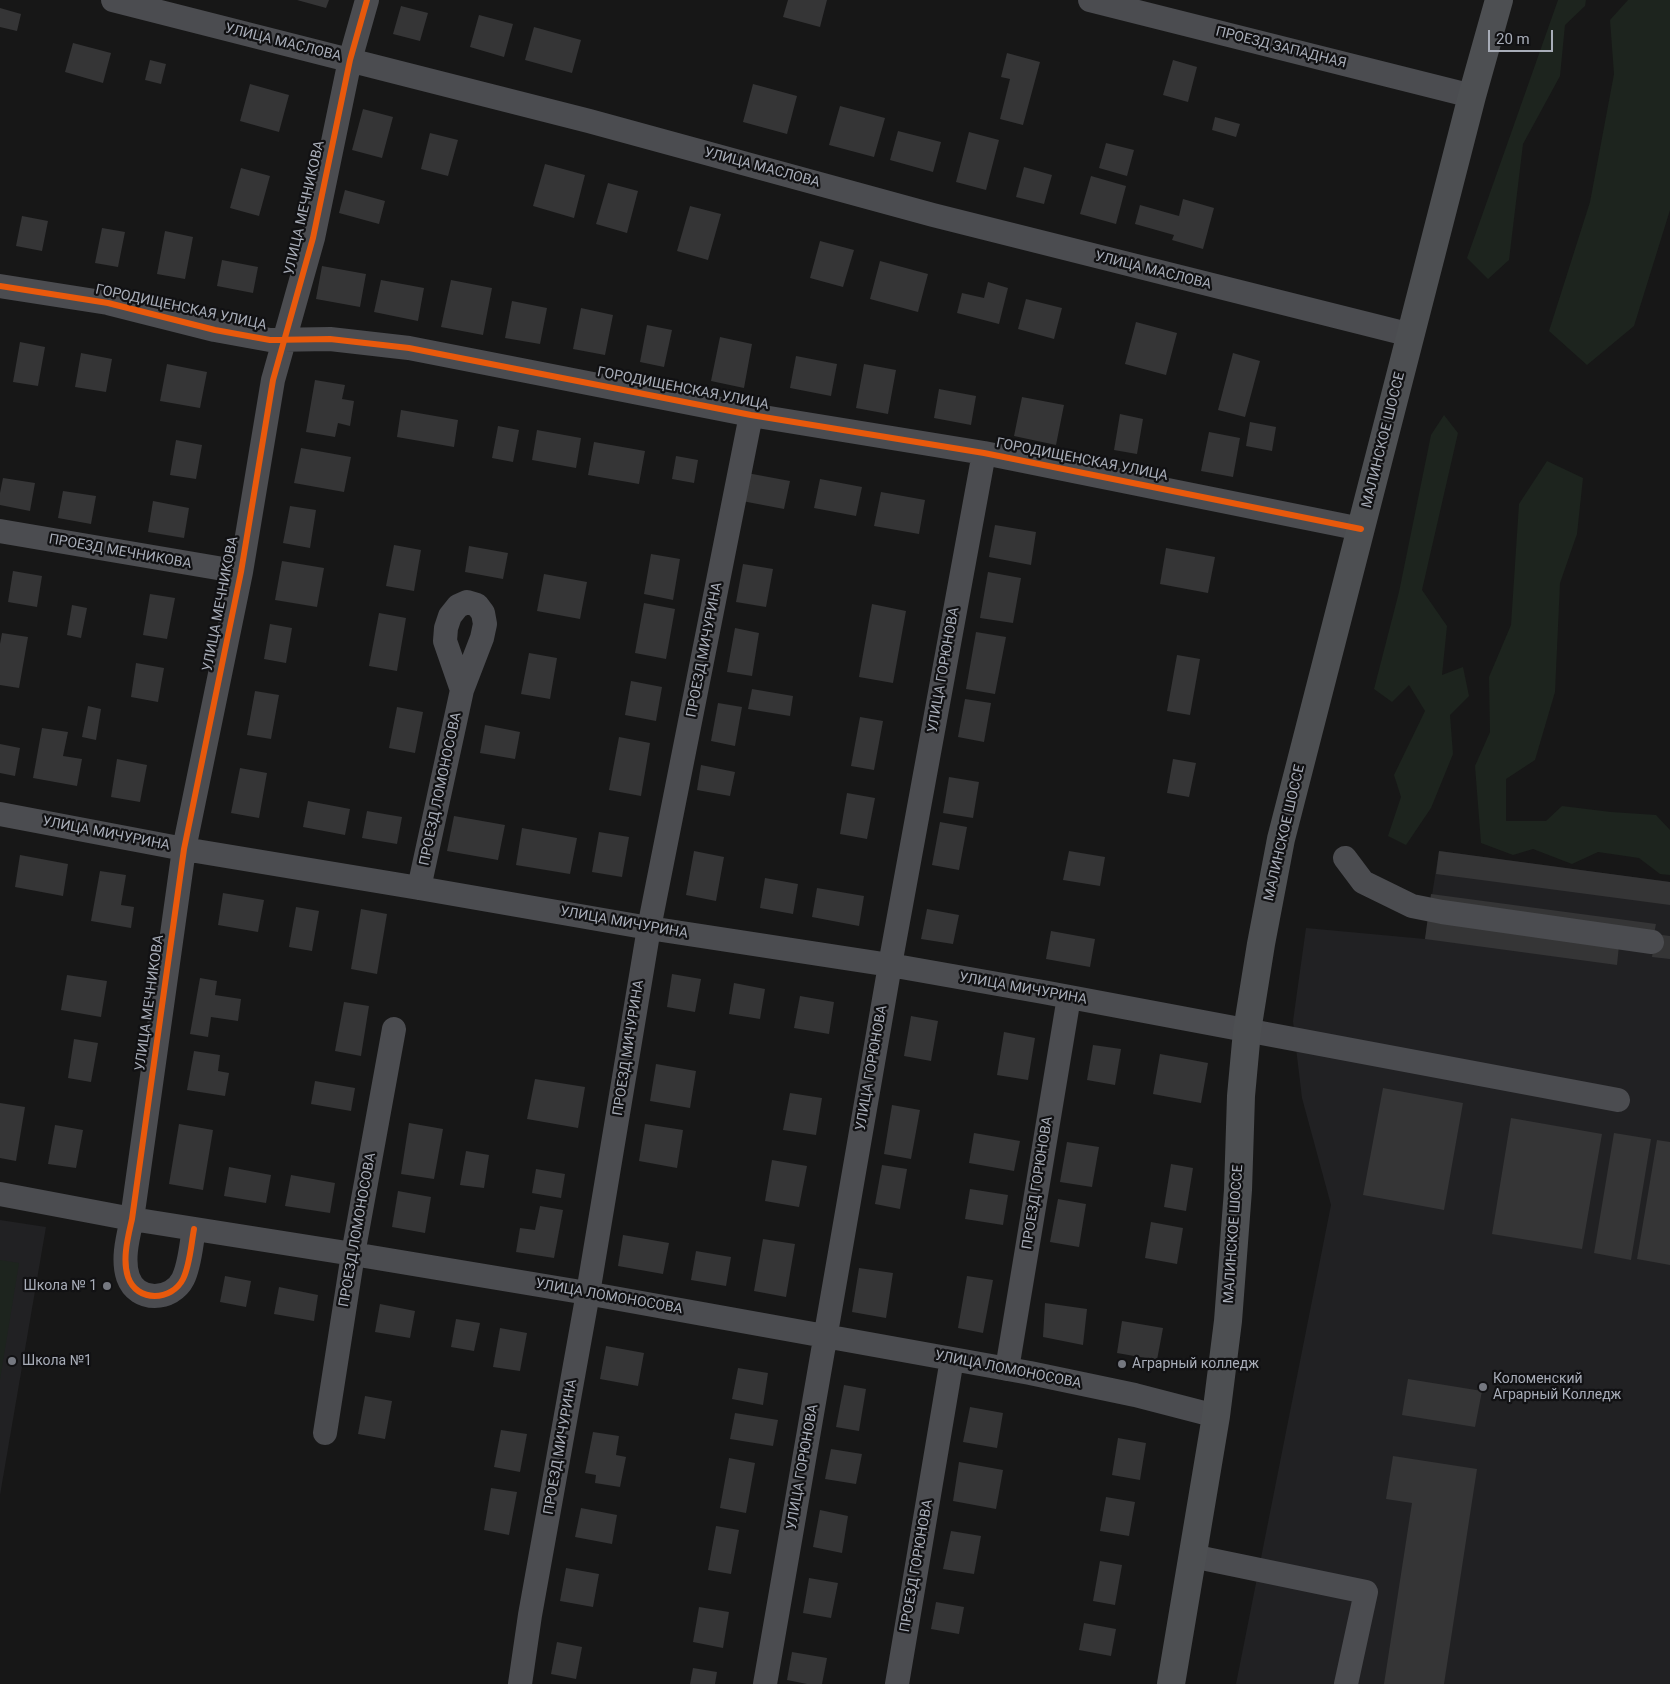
<!DOCTYPE html>
<html>
<head>
<meta charset="utf-8">
<style>
  body { margin:0 }
  #map { position:relative; width:1670px; height:1684px; overflow:hidden; background:#171717; font-family:Roboto,sans-serif }
  canvas { display:block }
  .scale { position:absolute; left:1488px; top:30px; width:65px; height:22px; box-sizing:border-box; border:2px solid #a8adb8; border-top:0; padding-left:6px; font-size:15px; line-height:18px; white-space:nowrap; color:#a8adb8; -webkit-text-stroke:4px #111113; paint-order:stroke }
</style>
</head>
<body>
<div id="map">
<canvas width="1670" height="1684"></canvas>
<div class="scale">20 m</div>
</div>
<script>
const ctx = document.querySelector('canvas').getContext('2d');
ctx.lineJoin = 'round';
function paint(path, color) { ctx.fillStyle = color; ctx.fill(path, 'evenodd'); }
function strokePath(path, color, width, dash) { ctx.strokeStyle = color; ctx.lineWidth = width; ctx.lineCap = dash ? 'butt' : 'round'; ctx.setLineDash(dash || []); ctx.stroke(path); }
function write(font, color, halo, rows, align = 'center') {
  ctx.font = font + ' Roboto,sans-serif'; ctx.lineWidth = 4.5; ctx.setLineDash([]); ctx.textBaseline = 'middle'; ctx.strokeStyle = halo; ctx.fillStyle = color; for (const [text, x, y, turn = 0] of rows) {
    ctx.save(); ctx.translate(x, y); ctx.rotate((+turn || 0) * Math.PI / 180); ctx.textAlign = isNaN(turn) ? turn : align; if (halo) ctx.strokeText(text, 0, 0); ctx.fillText(text, 0, 0); ctx.restore();
  }
}
const built = new Path2D(`
  M1439,851L1670,882V1684H1236L1331,1205L1302,1098L1295,1040L1293,1021L1306,928L1425,939Z
  M0,1220L46,1227L0,1495Z`);
const green = new Path2D(`
  M1558,0H1586L1585,6L1565,25L1560,76L1523,144L1509,260L1488,279L1467,258Z
  M1628,0H1670V210L1634,326L1587,365L1549,331L1590,202L1614,74L1610,20Z
  M1444,415L1458,433L1422,590L1447,626L1442,675L1463,667L1469,696L1450,715L1453,754L1431,808L1406,845L1388,836L1401,797L1394,775L1425,711L1409,685L1392,702L1374,689L1399,592L1431,435Z
  M1547,461L1583,478L1577,534L1560,583L1555,692L1535,760L1506,779V821H1546L1562,806L1611,812L1656,815L1670,830V875L1660,874L1639,858L1598,852L1572,864L1533,849L1513,855L1481,843L1475,766L1490,732L1489,677L1511,625L1519,504Z
  M0,1260L19,1263L0,1380Z`);
const building = new Path2D(`
  M297,0H329L326,8Z
  M788,0H827L820,27L783,17Z
  M401,6L428,13L420,41L393,34Z
  M0,8L21,14L17,31L0,27Z
  M479,15L513,24L504,57L470,47Z
  M534,27L581,40L572,73L525,60Z
  M73,43L111,53L103,83L65,72Z
  M1007,53L1040,62L1023,125L1000,119L1010,79L1001,77Z
  M150,60L166,64L161,84L145,80Z
  M1173,60L1197,67L1188,102L1163,95Z
  M250,84L289,95L279,132L240,121Z
  M753,84L797,96L787,134L743,122Z
  M840,106L885,118L874,157L829,145Z
  M363,109L393,117L382,158L352,150Z
  M1215,117L1240,124L1236,137L1212,130Z
  M898,131L941,142L933,172L890,160Z
  M969,132L999,140L986,190L956,182Z
  M430,133L458,140L448,176L421,169Z
  M1106,143L1134,150L1127,176L1099,168Z
  M545,164L585,175L574,218L533,206Z
  M1024,167L1052,175L1044,204L1016,197Z
  M241,168L270,176L259,216L230,208Z
  M1091,176L1126,186L1116,224L1080,214Z
  M608,183L638,191L627,233L596,224Z
  M345,190L385,201L379,224L339,213Z
  M1183,199L1214,208L1203,249L1172,240L1174,235L1135,224L1140,205L1179,216Z
  M690,206L721,214L708,260L677,251Z
  M22,216L48,221L42,251L16,246Z
  M102,228L125,232L118,267L95,263Z
  M165,231L193,237L185,279L157,274Z
  M820,241L854,250L843,287L810,278Z
  M222,260L258,267L253,293L217,286Z
  M880,261L928,274L918,312L870,299Z
  M322,266L366,274L360,307L316,299Z
  M381,280L424,288L418,321L374,312Z
  M451,280L492,288L483,335L441,327Z
  M988,282L1008,288L999,324L957,313L962,293L984,298Z
  M1026,299L1062,308L1054,339L1018,329Z
  M512,301L547,308L540,344L505,338Z
  M581,308L613,315L605,355L573,349Z
  M1136,322L1177,333L1166,375L1125,364Z
  M647,325L672,330L664,367L640,362Z
  M720,337L752,344L744,388L711,381Z
  M20,342L45,347L38,386L13,382Z
  M81,353L112,359L106,392L75,387Z
  M1233,353L1260,361L1245,417L1218,410Z
  M796,356L837,364L831,396L790,388Z
  M167,364L207,372L200,408L160,401Z
  M864,364L896,370L888,414L856,408Z
  M315,380L345,385L342,399L354,401L350,426L338,423L335,437L306,432Z
  M939,389L976,396L971,425L934,418Z
  M1022,397L1064,405L1056,445L1014,436Z
  M401,410L458,420L454,447L397,437Z
  M1120,414L1143,419L1137,454L1114,450Z
  M1250,422L1276,427L1272,451L1246,446Z
  M498,426L519,430L513,462L492,458Z
  M537,430L581,438L576,468L532,460Z
  M1209,432L1240,438L1233,477L1201,471Z
  M176,440L202,445L196,479L170,475Z
  M594,442L645,451L639,484L588,475Z
  M301,448L351,457L344,492L294,483Z
  M676,456L698,460L694,483L672,479Z
  M747,473L790,481L784,509L742,501Z
  M3,478L35,483L30,511L0,505V493Z
  M820,479L862,487L856,516L814,508Z
  M63,491L96,496L91,524L58,518Z
  M881,492L925,500L919,534L874,526Z
  M153,501L189,508L184,538L148,532Z
  M290,506L316,510L310,548L283,543Z
  M995,525L1036,532L1031,565L989,557Z
  M394,545L421,550L414,591L386,586Z
  M469,546L508,553L503,579L465,572Z
  M1166,548L1215,557L1208,593L1160,584Z
  M651,554L680,559L673,600L644,594Z
  M282,561L324,568L317,607L275,600Z
  M743,564L773,569L766,607L736,602Z
  M13,571L42,576L37,607L8,602Z
  M988,572L1021,578L1013,623L980,618Z
  M544,574L587,582L580,619L537,611Z
  M150,594L175,598L167,639L143,635Z
  M644,603L675,609L666,659L635,653Z
  M872,604L906,611L893,683L859,677Z
  M72,605L87,608L81,638L67,635Z
  M379,613L406,618L397,671L369,666Z
  M270,624L292,628L286,663L264,659Z
  M735,628L759,633L752,676L727,672Z
  M976,632L1006,637L995,694L966,689Z
  M2,633L28,637L19,688L0,685V644Z
  M529,653L557,658L550,699L521,694Z
  M1177,655L1200,659L1190,715L1167,711Z
  M136,663L164,668L158,702L131,697Z
  M631,681L662,687L656,721L625,715Z
  M752,689L793,696L790,716L748,709Z
  M255,691L279,695L271,739L247,735Z
  M965,699L991,703L984,742L958,737Z
  M718,703L742,707L735,746L711,741Z
  M88,706L101,709L96,740L82,737Z
  M397,707L423,712L415,753L389,748Z
  M860,717L883,721L874,770L851,766Z
  M485,725L520,732L515,759L480,753Z
  M42,728L68,732L63,756L82,759L77,786L33,778Z
  M619,737L650,743L641,796L609,790Z
  M0,744L20,748L15,776L0,773Z
  M117,759L147,765L140,802L111,797Z
  M1173,759L1196,763L1189,797L1167,793Z
  M701,765L735,772L730,796L697,790Z
  M240,768L267,773L259,818L231,813Z
  M949,777L979,782L973,818L943,813Z
  M847,793L875,798L867,839L840,834Z
  M308,801L350,809L345,835L303,827Z
  M367,811L402,817L397,844L362,838Z
  M454,816L505,825L498,860L447,851Z
  M940,822L967,827L959,870L932,865Z
  M522,828L577,838L570,874L516,865Z
  M599,832L629,837L622,877L592,872Z
  M694,851L724,857L716,901L686,895Z
  M1069,851L1105,857L1100,886L1063,880Z
  M1439,851L1670,882V905L1436,874Z
  M20,855L68,864L63,896L15,887Z
  M100,871L126,875L121,905L134,907L131,928L91,921Z
  M765,878L798,884L793,914L760,908Z
  M817,888L864,896L859,926L812,917Z
  M223,893L264,900L258,932L218,925Z
  M1431,894L1656,924L1654,934L1670,936V959L1652,957L1653,950L1619,945L1617,965L1425,939Z
  M296,907L319,911L312,951L289,947Z
  M361,909L387,914L377,974L351,969Z
  M927,909L959,915L953,944L921,939Z
  M1051,931L1095,939L1090,967L1046,959Z
  M672,974L701,979L695,1012L667,1007Z
  M67,975L107,981L101,1017L61,1010Z
  M200,978L217,981L215,995L241,999L238,1021L211,1017L208,1037L190,1034Z
  M734,983L765,989L760,1019L729,1014Z
  M800,996L834,1002L829,1034L794,1028Z
  M344,1002L369,1006L361,1056L335,1051Z
  M911,1016L938,1021L931,1061L904,1056Z
  M1004,1032L1035,1038L1028,1080L997,1075Z
  M74,1039L98,1043L91,1082L68,1078Z
  M1093,1045L1121,1049L1115,1085L1087,1080Z
  M194,1051L220,1055L218,1071L229,1073L225,1096L187,1090Z
  M1160,1054L1208,1063L1201,1103L1153,1094Z
  M656,1064L696,1071L690,1108L650,1101Z
  M535,1079L585,1087L578,1128L527,1119Z
  M315,1081L355,1088L351,1111L311,1104Z
  M1383,1088L1463,1103L1444,1210L1363,1195Z
  M790,1093L822,1098L816,1135L783,1130Z
  M0,1103L25,1107L16,1161L0,1158Z
  M892,1105L920,1110L911,1159L884,1154Z
  M1511,1118L1602,1134L1582,1249L1492,1234Z
  M409,1123L443,1129L434,1179L401,1174Z
  M179,1124L213,1130L203,1190L169,1184Z
  M645,1124L683,1130L677,1168L639,1161Z
  M55,1125L83,1130L76,1168L48,1164Z
  M974,1133L1020,1141L1014,1171L969,1163Z
  M1614,1133L1651,1139L1631,1260L1594,1253Z
  M1657,1140L1670,1142V1265L1637,1259Z
  M1067,1142L1099,1147L1092,1187L1060,1182Z
  M466,1151L489,1155L484,1188L460,1185Z
  M772,1160L807,1166L799,1207L765,1201Z
  M1171,1164L1193,1168L1186,1211L1164,1207Z
  M882,1165L907,1169L900,1209L875,1204Z
  M229,1167L271,1175L266,1203L224,1196Z
  M536,1169L565,1174L561,1198L532,1193Z
  M291,1175L335,1183L330,1213L285,1206Z
  M970,1189L1008,1195L1003,1225L965,1219Z
  M398,1191L431,1197L425,1233L392,1227Z
  M1058,1199L1086,1204L1079,1247L1050,1242Z
  M540,1206L563,1210L554,1258L516,1252L520,1228L535,1230Z
  M1151,1222L1183,1228L1177,1264L1145,1258Z
  M623,1235L669,1243L663,1274L618,1266Z
  M763,1239L795,1244L786,1297L754,1291Z
  M696,1251L731,1257L726,1286L691,1280Z
  M859,1268L893,1273L886,1318L852,1312Z
  M225,1276L251,1281L246,1307L220,1302Z
  M967,1276L993,1280L983,1333L958,1328Z
  M279,1287L318,1295L314,1321L274,1314Z
  M1045,1303L1087,1309L1083,1345L1043,1337Z
  M380,1304L415,1311L410,1338L375,1332Z
  M456,1319L480,1323L474,1351L451,1347Z
  M1122,1321L1163,1328L1157,1360L1117,1353Z
  M500,1328L527,1333L520,1371L493,1367Z
  M606,1346L644,1353L638,1386L600,1379Z
  M738,1368L768,1373L763,1405L732,1399Z
  M1408,1379L1482,1391L1475,1427L1402,1415Z
  M844,1385L866,1389L859,1431L836,1427Z
  M365,1396L392,1401L385,1439L358,1434Z
  M970,1407L1003,1413L997,1448L963,1442Z
  M735,1413L778,1420L773,1446L730,1439Z
  M501,1430L527,1434L520,1472L494,1467Z
  M593,1432L619,1436L616,1455L626,1457L620,1487L595,1483L596,1475L585,1473Z
  M1118,1438L1146,1443L1140,1480L1112,1475Z
  M831,1449L862,1454L856,1484L825,1479Z
  M1393,1456L1477,1469L1444,1684H1384L1412,1503L1386,1499Z
  M729,1458L755,1463L746,1513L720,1508Z
  M959,1462L1003,1470L996,1509L953,1501Z
  M491,1488L517,1492L509,1535L484,1530Z
  M1106,1497L1135,1502L1129,1536L1100,1531Z
  M581,1508L617,1515L612,1544L575,1537Z
  M820,1510L848,1516L842,1553L813,1547Z
  M716,1526L739,1530L731,1574L708,1570Z
  M951,1531L981,1536L974,1574L943,1569Z
  M1100,1561L1122,1565L1115,1605L1093,1601Z
  M566,1568L599,1574L593,1607L560,1601Z
  M809,1578L838,1583L831,1618L803,1613Z
  M936,1602L964,1607L959,1634L931,1629Z
  M699,1607L729,1612L723,1648L693,1642Z
  M1084,1623L1116,1629L1111,1656L1079,1650Z
  M557,1642L582,1647L576,1679L551,1674Z
  M792,1652L827,1658L822,1684H807L787,1680Z
  M693,1668L717,1672L715,1684H690Z`);
const minor = new Path2D(`
  M113,0L589,121L933,215L1411,335
  M1090,0L1472,96
  M0,286L108,303L215,330L270,340L330,339L409,348L751,415L984,453L1361,529
  M0,531L241,572
  M0,814L184,849L419,888L649,928L890,965L1043,992L1618,1100
  M1345,858L1363,882L1412,906L1442,912L1652,942
  M419,888L462,690L482,638L485,624L483,613L477,605L467,602L458,606L450,616L446,628L445,641L462,690
  M0,1194L132,1219L353,1254L575,1291L1030,1373L1135,1395L1216,1416
  M194,1229C191,1245 190,1265 183,1279C172,1301 137,1303 128,1277C122,1259 128,1237 132,1219L184,849L241,572L273,380L313,238L350,60L367,0
  M1007,1369L1069,997
  M325,1433L353,1254L394,1029
  M1192,1556L1366,1592L1346,1684
  M520,1684L530,1615L588,1293L649,928L751,415
  M765,1684L890,965L984,453
  M897,1684L952,1359`);
const major = new Path2D(`
  M1171,1684L1216,1416L1228,1321L1238,1190L1241,1096L1247,1031L1261,944L1281,839L1472,96L1499,0`);
const cycleway = new Path2D(`
  M0,286L108,303L215,330L270,340L330,339L409,348L751,415L984,453L1361,529
  M194,1229C191,1245 190,1265 183,1279C172,1301 137,1303 128,1277C122,1259 128,1237 132,1219L184,849L241,572L273,380L313,238L350,60L367,0`);
const markers = [
  [107,1286,5,"#757880"],
  [12,1361,5,"#757880"],
  [1122,1364,5,"#757880"],
  [1483,1387,5,"#757880"]
];
const streetNames = [
  ["УЛИЦА МАСЛОВА",283,43,14],
  ["ПРОЕЗД ЗАПАДНАЯ",1281,48,14],
  ["УЛИЦА МАСЛОВА",762,168,15],
  ["УЛИЦА МЕЧНИКОВА",305,208,-77],
  ["УЛИЦА МАСЛОВА",1153,271,14],
  ["ГОРОДИЩЕНСКАЯ УЛИЦА",181,308,12],
  ["ГОРОДИЩЕНСКАЯ УЛИЦА",683,389,11],
  ["МАЛИНСКОЕ ШОССЕ",1384,440,-76],
  ["ГОРОДИЩЕНСКАЯ УЛИЦА",1082,460,11],
  ["ПРОЕЗД МЕЧНИКОВА",120,552,10],
  ["УЛИЦА МЕЧНИКОВА",221,604,-79],
  ["ПРОЕЗД МИЧУРИНА",705,650,-79],
  ["УЛИЦА ГОРЮНОВА",944,670,-80],
  ["ПРОЕЗД ЛОМОНОСОВА",441,789,-78],
  ["МАЛИНСКОЕ ШОССЕ",1285,833,-77],
  ["УЛИЦА МИЧУРИНА",106,834,11],
  ["УЛИЦА МИЧУРИНА",624,923,10],
  ["УЛИЦА МИЧУРИНА",1023,989,10],
  ["УЛИЦА МЕЧНИКОВА",150,1003,-82],
  ["ПРОЕЗД МИЧУРИНА",629,1048,-81],
  ["УЛИЦА ГОРЮНОВА",872,1068,-80],
  ["ПРОЕЗД ГОРЮНОВА",1038,1183,-81],
  ["ПРОЕЗД ЛОМОНОСОВА",358,1230,-80],
  ["МАЛИНСКОЕ ШОССЕ",1234,1234,-86],
  ["УЛИЦА ЛОМОНОСОВА",609,1297,10],
  ["УЛИЦА ЛОМОНОСОВА",1008,1370,11],
  ["ПРОЕЗД МИЧУРИНА",561,1447,-80],
  ["УЛИЦА ГОРЮНОВА",803,1467,-80],
  ["ПРОЕЗД ГОРЮНОВА",917,1566,-80]
];
const poiNames = [
  ["Школа № 1",97,1286,"right"],
  ["Школа №1",22,1361],
  ["Аграрный колледж",1132,1364],
  ["Коломенский",1493,1379],
  ["Аграрный Колледж",1493,1395]
];
paint(built, '#212123');
paint(green, '#1d241e');
paint(building, '#353536');
strokePath(minor, '#4b4c50', 24);
strokePath(major, '#4d4f52', 28);
strokePath(cycleway, '#e8590c', 6);
for (const [x, y, r, color] of markers) { const dot = new Path2D(); dot.arc(x, y, r, 0, 2 * Math.PI); ctx.fillStyle = color; ctx.fill(dot); strokePath(dot, '#111113', 2); }
write('14px', '#a8adb8', '#111113', streetNames);
write('14px', '#a8adb8', '#111113', poiNames, 'left');
</script>
</body>
</html>
